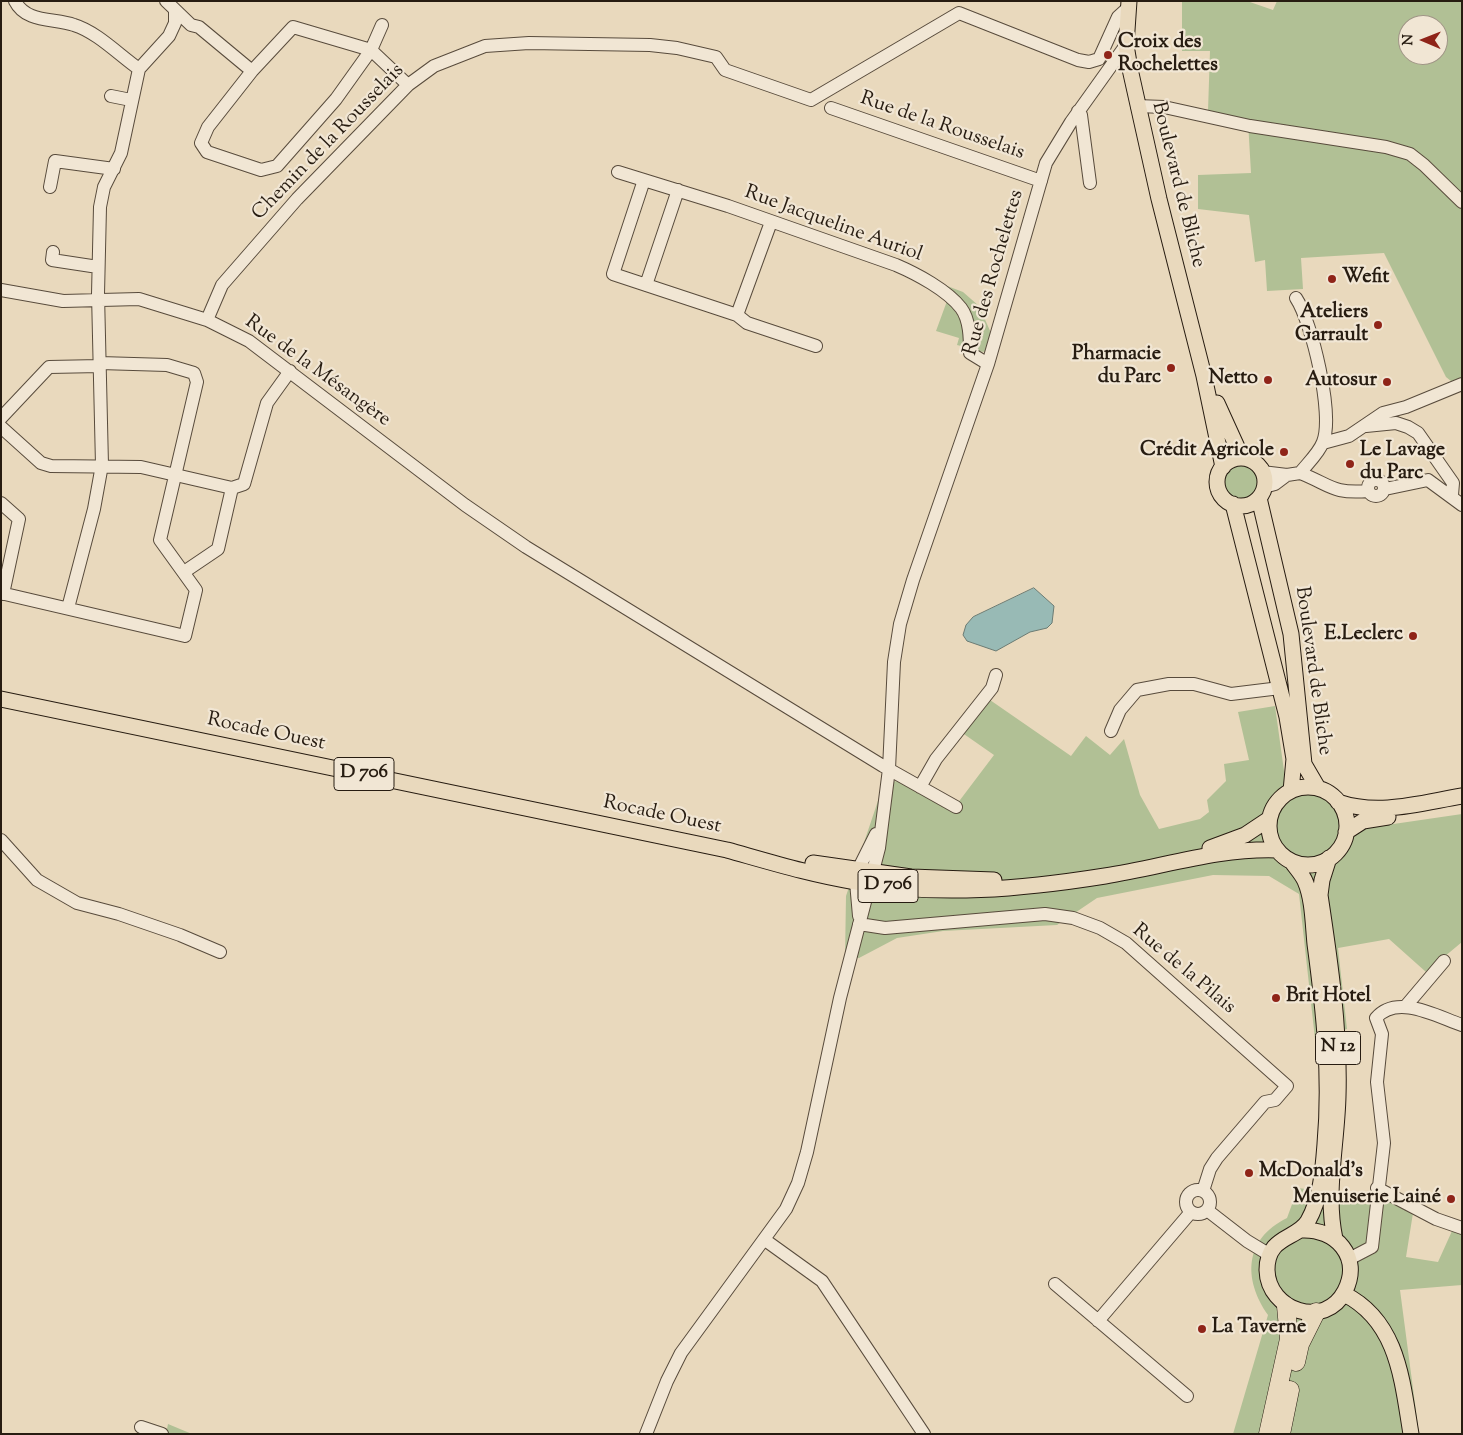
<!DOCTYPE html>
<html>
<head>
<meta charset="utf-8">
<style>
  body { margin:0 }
  #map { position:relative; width:1463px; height:1435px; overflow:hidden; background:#e9d9bd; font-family:"Sorts Mill Goudy",serif }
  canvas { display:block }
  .frame { position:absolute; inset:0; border:2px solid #271c11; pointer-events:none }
  .north { position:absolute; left:1398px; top:15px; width:50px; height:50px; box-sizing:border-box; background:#f1e6d4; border:1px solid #a09586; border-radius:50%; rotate:271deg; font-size:14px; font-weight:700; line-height:20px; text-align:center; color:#271c11 }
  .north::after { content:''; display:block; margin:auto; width:18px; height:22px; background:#8f2418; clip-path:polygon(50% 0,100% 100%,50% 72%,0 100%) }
</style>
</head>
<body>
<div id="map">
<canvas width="1463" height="1435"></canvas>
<div class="frame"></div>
<div class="north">N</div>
</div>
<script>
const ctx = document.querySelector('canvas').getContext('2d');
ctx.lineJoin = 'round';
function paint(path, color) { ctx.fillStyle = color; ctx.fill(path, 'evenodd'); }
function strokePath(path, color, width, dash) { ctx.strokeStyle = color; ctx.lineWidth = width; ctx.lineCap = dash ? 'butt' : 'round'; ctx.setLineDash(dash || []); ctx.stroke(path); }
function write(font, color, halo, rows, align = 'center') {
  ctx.font = font + ' "Sorts Mill Goudy",serif'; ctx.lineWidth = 4.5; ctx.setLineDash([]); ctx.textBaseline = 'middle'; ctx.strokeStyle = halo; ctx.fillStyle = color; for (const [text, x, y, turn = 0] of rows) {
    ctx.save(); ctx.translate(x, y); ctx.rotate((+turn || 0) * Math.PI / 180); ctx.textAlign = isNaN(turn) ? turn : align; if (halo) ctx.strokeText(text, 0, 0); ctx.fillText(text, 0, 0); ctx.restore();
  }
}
const green = new Path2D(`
  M1182,1H1247L1273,10L1277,1H1462V390L1446,377L1384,253L1301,258L1303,289L1267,291L1265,260L1255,262L1249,215L1198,209V175L1251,173L1248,121L1208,111L1210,51H1182ZM1408,25H1438V55H1408Z
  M942,284L963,292L979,306L991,333L986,352L975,351L972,336Z
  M947,301L961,319L965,347L957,345L959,338L936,331Z
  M1224 483a17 17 0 1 1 34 0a17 17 0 1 1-34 0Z
  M990,700L1071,756L1086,736L1110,755L1124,739L1140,795L1159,829L1200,819L1209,812L1207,800L1226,781L1224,764L1249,760L1238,712L1275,706L1285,778L1373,827L1462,814V942L1426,972L1389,939L1338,948L1347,1029L1315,1039L1299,894L1269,876L1213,875L1097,898L1057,925L943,931L897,938L859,958L845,957L846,896L885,780L925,785L957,804L994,755L961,732Z
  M1298,1188L1383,1199L1413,1213L1406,1257L1438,1262L1452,1231L1462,1233V1285L1400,1290L1419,1434H1233L1268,1315C1243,1279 1244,1239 1287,1218Z
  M168,1424L192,1434H166Z`);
const water = new Path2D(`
  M1034,588L1054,606L1052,623L1047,628L1030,632L996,651L967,641L963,635L966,625L973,617Z`);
const minor = new Path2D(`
  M15,1C26,23 54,18 74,25C97,32 119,55 139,69
  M166,1L191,25L199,27L252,71L293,27L371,50L408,85
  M252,71L208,127L201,143L207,152L261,170L277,166L336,99L371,50L382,25
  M111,96L131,100
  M1137,106L1164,107L1250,126L1386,147L1410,154L1424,165L1462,202
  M831,108L1041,181
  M1078,111L1081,115L1090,183
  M618,172L728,206L896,265C917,274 947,290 961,308C970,320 970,339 970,353L988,364
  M644,180L613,274L737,315
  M50,187L55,161L114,169
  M771,222L737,315L747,323L816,346
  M53,252L52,260L98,267
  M646,285L678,190
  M1,290L63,301L139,299L207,320L249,341L465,505L526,547L883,766L956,807
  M207,320L222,285L297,199L408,85L434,66L485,46L529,43L650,45L677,48L716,57L725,70L811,100L959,13L1078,60L1089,62L1099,59L1118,17L1129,7
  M1,418L49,367L100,366
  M1366,426L1396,423L1408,427L1418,433L1453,483L1452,495
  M1,427L41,463L51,466L141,467L232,488L244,484L267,403L290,371
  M1323,443L1349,436L1383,413L1406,407L1462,384
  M1262,472L1287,475L1300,473C1307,464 1319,453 1323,442C1334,415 1312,322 1296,298
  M1300,473C1331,485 1332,494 1368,491
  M1368 488a8 8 0 1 1 16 0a8 8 0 1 1-16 0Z
  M1264,487L1275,484L1287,475
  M1385,489L1428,480L1462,505
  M1,503L19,519L3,594
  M184,572L218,549L232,488
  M1,593L185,636L196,590L160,540L197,382L194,373L167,365L100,363
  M68,608L94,509L102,465L98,294L100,207L104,187L121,153L139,69L169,36L175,23V10
  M1111,731L1120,710L1137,690L1169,684H1194L1231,694L1280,688
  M920,787L936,759L992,688L996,675
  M1,840L37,880L77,903L119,914L180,935L220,952
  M859,916L856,882L858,870L876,834
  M859,924L885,928L1045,914L1073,918L1100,928L1126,943L1287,1086L1275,1100L1265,1102L1217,1158L1210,1169L1203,1191
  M1405,1007L1444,961
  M1377,1188L1436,1219L1462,1228
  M1186 1202a12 12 0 1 1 24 0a12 12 0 1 1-24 0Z
  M1207,1210L1247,1241L1270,1255
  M765,1240L822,1281L924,1434
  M1349,1259L1372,1247L1384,1143L1377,1082L1382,1034L1376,1018C1397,993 1438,1017 1462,1025
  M1055,1284L1187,1396
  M1098,1321L1191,1212
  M141,1427L162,1434
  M646,1434L667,1381L681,1353L786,1209L798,1183L807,1152L840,998L879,848L889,769L894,662L900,624L913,580L988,364L1046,163L1071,122L1126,45`);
const major = new Path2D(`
  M1129,1L1126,45L1130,69L1159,199L1204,376L1223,467
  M1217,403L1242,458
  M1217 482a24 24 0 1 1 48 0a24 24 0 1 1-48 0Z
  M1259,498L1291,634L1304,764L1318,788
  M1233,504L1287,717L1294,759L1291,791
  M1,699L727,850C770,862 812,875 856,882C938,897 1023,889 1105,876C1163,867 1217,848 1277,850
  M1269 826a39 39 0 1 1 78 0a39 39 0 1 1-78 0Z
  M1338,802C1379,816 1420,803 1462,796
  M1346,832L1363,821L1388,817
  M1210,848L1245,835L1269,819
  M1329,858L1322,880L1320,895C1330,961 1340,1029 1338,1096C1337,1143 1325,1193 1335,1239
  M1292,862C1296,868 1302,874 1305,881C1313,899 1313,924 1315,944C1324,1011 1331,1077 1325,1144C1323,1170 1321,1198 1308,1221C1297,1240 1267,1235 1267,1270C1268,1311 1325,1330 1345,1291C1362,1257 1336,1228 1301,1230
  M813,863L911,877L994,880
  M1344,1294C1398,1321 1402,1380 1411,1434`);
const highway = new Path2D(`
  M1296,1362L1300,1344L1316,1312
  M1268,1434L1289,1339L1286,1306
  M1281,1434L1290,1390`);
const markers = [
  [1108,55,5,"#8f2418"],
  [1332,279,5,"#8f2418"],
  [1378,325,5,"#8f2418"],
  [1171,368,5,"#8f2418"],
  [1268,380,5,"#8f2418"],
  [1387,382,5,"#8f2418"],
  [1284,452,5,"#8f2418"],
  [1350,464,5,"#8f2418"],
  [1413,636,5,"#8f2418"],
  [1276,998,5,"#8f2418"],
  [1249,1173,5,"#8f2418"],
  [1451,1199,5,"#8f2418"],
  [1202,1329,5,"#8f2418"]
];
const shields = [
  [364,774,60],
  [888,886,60],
  [1338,1048,45]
];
const shieldNames = [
  ["D 706",364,774],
  ["D 706",888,886],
  ["N 12",1338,1048]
];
const poiNames = [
  ["Croix des",1118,44,"left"],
  ["Rochelettes",1118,67,"left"],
  ["Wefit",1342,279,"left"],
  ["Ateliers",1368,314],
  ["Garrault",1368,337],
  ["Pharmacie",1161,356],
  ["du Parc",1161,379],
  ["Netto",1258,380],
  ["Autosur",1377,382],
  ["Crédit Agricole",1274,452],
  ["Le Lavage",1360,452,"left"],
  ["du Parc",1360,475,"left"],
  ["E.Leclerc",1403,636],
  ["Brit Hotel",1286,998,"left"],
  ["McDonald's",1259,1173,"left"],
  ["Menuiserie Lainé",1441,1199],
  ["La Taverne",1212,1329,"left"]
];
const streetNames = [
  ["Rue de la Rousselais",942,127,19],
  ["Chemin de la Rousselais",329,143,-46],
  ["Boulevard de Bliche",1177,185,76],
  ["Rue Jacqueline Auriol",833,225,20],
  ["Rue des Rochelettes",995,273,-74],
  ["Rue de la Mésangère",317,372,36],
  ["Boulevard de Bliche",1312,671,82],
  ["Rocade Ouest",266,733,12],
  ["Rocade Ouest",662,816,12],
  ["Rue de la Pilais",1183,970,40]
];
paint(green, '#b1c095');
paint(water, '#98bab5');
strokePath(water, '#6b7b73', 1);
strokePath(minor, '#584b3c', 14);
strokePath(major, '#271c11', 17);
strokePath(highway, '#271c11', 19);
strokePath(minor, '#f1e6d4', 12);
strokePath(major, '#e9d9bd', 15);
strokePath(highway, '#e9d9bd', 18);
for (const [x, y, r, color] of markers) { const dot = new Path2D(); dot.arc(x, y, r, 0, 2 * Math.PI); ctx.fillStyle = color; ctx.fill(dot); strokePath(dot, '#f1e6d4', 2); }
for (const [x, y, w] of shields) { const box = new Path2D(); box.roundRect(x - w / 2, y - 16.5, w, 33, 4); ctx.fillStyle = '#f1e6d4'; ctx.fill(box); strokePath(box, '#271c11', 1); }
write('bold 19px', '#271c11', null, shieldNames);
write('bold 20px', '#271c11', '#f1e6d4', poiNames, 'right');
write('20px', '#271c11', '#f1e6d4', streetNames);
</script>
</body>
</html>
